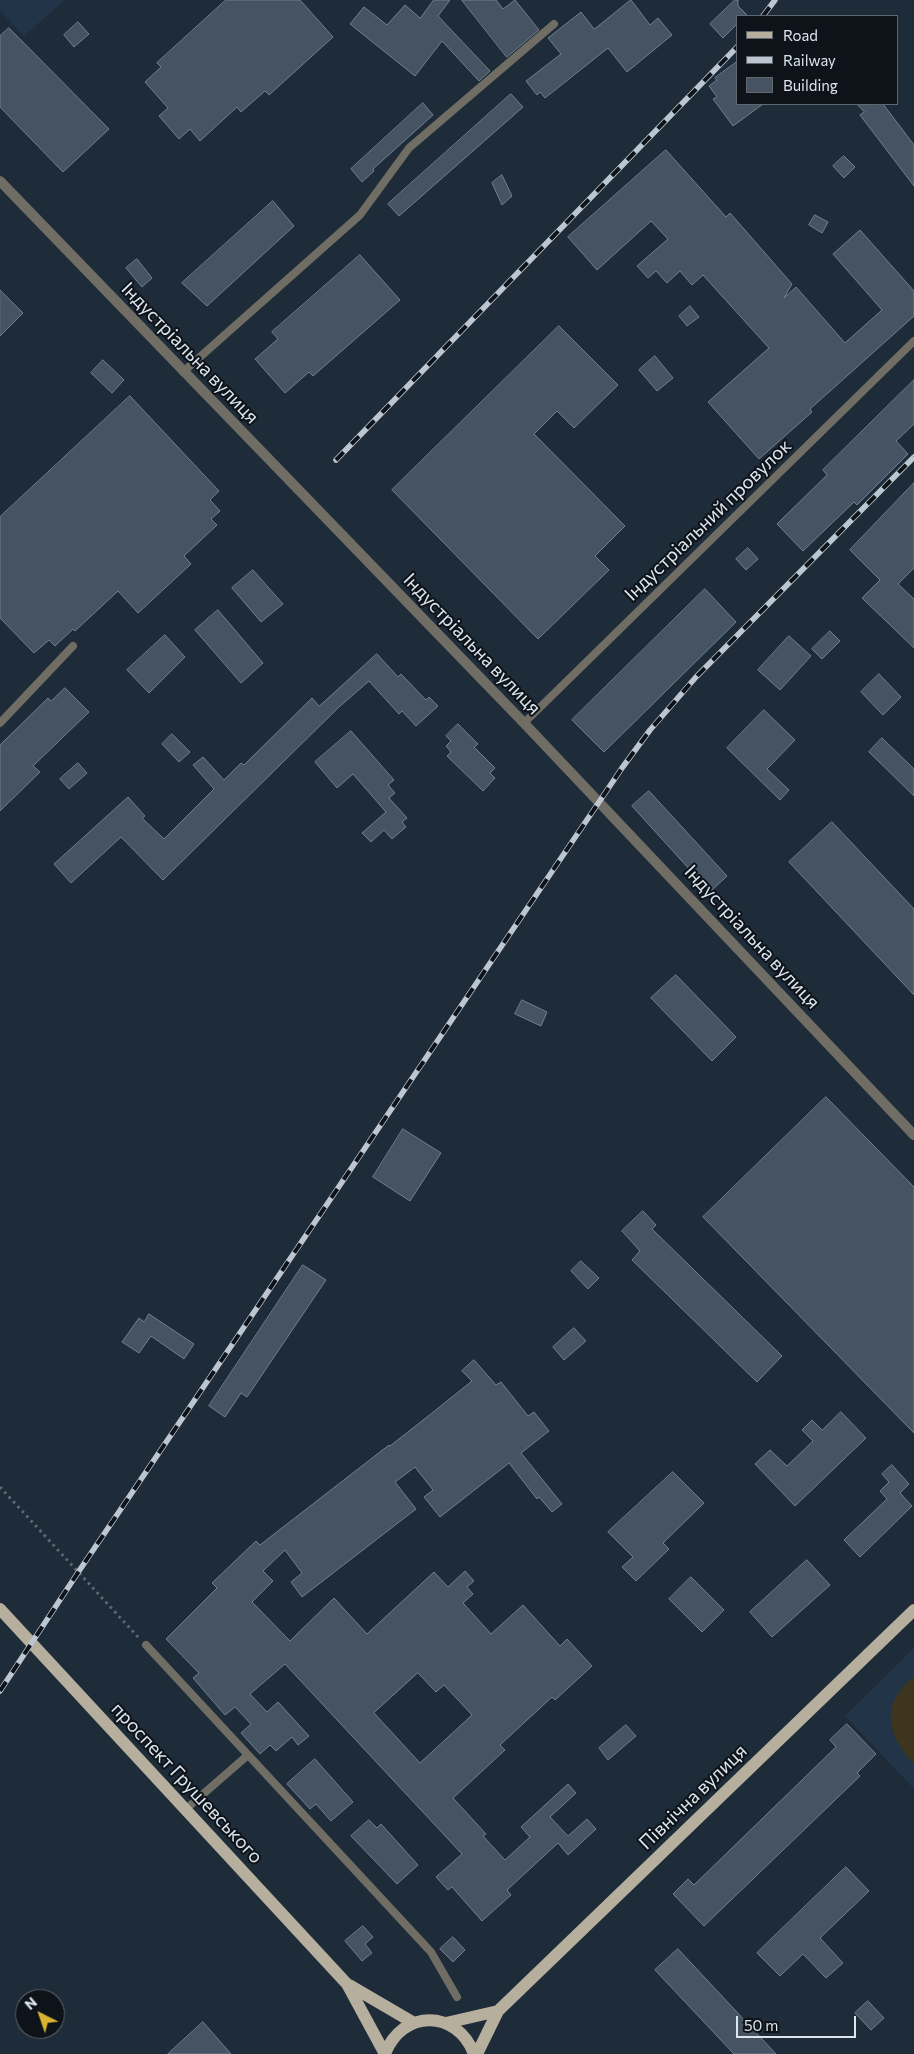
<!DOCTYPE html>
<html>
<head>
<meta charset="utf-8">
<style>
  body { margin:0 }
  #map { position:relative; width:914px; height:2054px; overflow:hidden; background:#1e2b39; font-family:Commissioner,sans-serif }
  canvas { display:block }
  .legend { position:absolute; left:736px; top:15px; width:162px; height:90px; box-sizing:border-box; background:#0d1319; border:1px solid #60676e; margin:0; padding:6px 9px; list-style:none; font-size:15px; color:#dce5ee }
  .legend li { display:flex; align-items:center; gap:10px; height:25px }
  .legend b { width:25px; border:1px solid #60676e }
  .north { position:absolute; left:15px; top:1989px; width:50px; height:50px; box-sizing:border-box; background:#0d1319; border:1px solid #60676e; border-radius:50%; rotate:319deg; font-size:14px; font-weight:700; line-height:20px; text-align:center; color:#dce5ee }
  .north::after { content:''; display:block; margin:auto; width:18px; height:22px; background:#dab333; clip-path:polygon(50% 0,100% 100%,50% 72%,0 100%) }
  .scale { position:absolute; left:736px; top:2016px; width:120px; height:22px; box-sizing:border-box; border:2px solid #dce5ee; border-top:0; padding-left:6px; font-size:15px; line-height:18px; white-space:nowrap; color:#dce5ee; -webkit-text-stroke:4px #0d1319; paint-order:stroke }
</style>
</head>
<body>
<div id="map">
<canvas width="914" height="2054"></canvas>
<ul class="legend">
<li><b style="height:6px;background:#b6af9d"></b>Road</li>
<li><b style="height:6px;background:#bcc6d0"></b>Railway</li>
<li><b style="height:14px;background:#455363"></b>Building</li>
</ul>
<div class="north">N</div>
<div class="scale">50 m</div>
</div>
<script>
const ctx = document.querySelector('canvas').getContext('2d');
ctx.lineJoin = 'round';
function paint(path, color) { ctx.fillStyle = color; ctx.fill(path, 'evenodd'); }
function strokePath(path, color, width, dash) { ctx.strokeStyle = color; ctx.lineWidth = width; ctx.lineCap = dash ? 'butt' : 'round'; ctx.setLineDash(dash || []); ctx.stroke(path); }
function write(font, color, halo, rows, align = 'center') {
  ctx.font = font + ' Commissioner,sans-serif'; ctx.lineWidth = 4; ctx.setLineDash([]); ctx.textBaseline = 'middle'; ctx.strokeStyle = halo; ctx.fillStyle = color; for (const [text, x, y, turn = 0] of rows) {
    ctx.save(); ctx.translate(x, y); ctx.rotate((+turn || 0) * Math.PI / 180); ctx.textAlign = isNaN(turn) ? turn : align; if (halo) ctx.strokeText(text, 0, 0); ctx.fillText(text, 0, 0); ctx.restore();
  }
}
const built = new Path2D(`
  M0,0H65L24,36L0,11Z
  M914,1648V1789L845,1716Z`);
const green = new Path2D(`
  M914,1677V1764C887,1736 879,1703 914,1677Z`);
const building = new Path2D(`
  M226,0H300L333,37L269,95L265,91L241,112L237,107L200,141L190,129L179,139L159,116L168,108L145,82L161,67L157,63Z
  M434,0H450L438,16L490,71L479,81L442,41L415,76L350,24L364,7L387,25L405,5L420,18Z
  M462,0H496L503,9L515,0L539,30L507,57Z
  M631,0L650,25L658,18L672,35L627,72L608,48L545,98L540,92L537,95L526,81L561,54L548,38L581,12L594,29Z
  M735,0H738V6L748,16H738V23L723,38L710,24Z
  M78,22L89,34L74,47L64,35Z
  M9,28L109,129L63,172L0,107V36Z
  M738,61V104H763L733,126L713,99L717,97L709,86L717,80L715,78Z
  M511,94L523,107L399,216L388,204Z
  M423,103L433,115L373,169L374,171L362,182L351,169Z
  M857,104H883L914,145V186L860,115L864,112Z
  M666,150L726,217L730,213L792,284L784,298L796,287L845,343L882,310L833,254L860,230L914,291V316L810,409L812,412L759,459L708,402L769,348L703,275L692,285L680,271L667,283L656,271L648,278L637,266L668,239L651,221L597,270L568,237Z
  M844,156L855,167L844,178L833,166Z
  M502,175L512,196L502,205L492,183Z
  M273,201L294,226L207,306L182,283Z
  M815,215L828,222L822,233L809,225Z
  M360,255L400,300L313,376L309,372L285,393L255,359L278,339L272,332Z
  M137,259L152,278L142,287L126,268Z
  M0,290L23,313L0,336Z
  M690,306L699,317L687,326L679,316Z
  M559,326L618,385L574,428L557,411L534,434L625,526L595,556L609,570L538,639L392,490Z
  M655,356L673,378L657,391L639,370Z
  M103,360L124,380L112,393L91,373Z
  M914,380V424L896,441L908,454L857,505L854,502L803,551L777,524L827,475L823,470Z
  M130,396L219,491L210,500L220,511L211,519L217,525L184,556L191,564L138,613L118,591L75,631L73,629L55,646L49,640L34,653L0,618V517Z
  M914,483V568L898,584L914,599V648L862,598L880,580L850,550Z
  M748,548L758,559L746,570L736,559Z
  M253,570L283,604L261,622L232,588Z
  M705,589L736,622L604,752L572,720Z
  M218,610L263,663L241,683L195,630Z
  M830,631L840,641L822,659L812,649Z
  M165,635L185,657L149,693L127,670Z
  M789,636L811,656L780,690L758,670Z
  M377,654L398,677L401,674L426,700L429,697L438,706L416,726L402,711L399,714L369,681L339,707L163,880L121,837L71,883L54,864L128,797L145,816L142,818L164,839L214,789L193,765L203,757L224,780L241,763L244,765L312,698L319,706Z
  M879,674L901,697L883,715L861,692Z
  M65,688L89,712L33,766L40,772L0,811V745L48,698L51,701Z
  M764,710L795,740L767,769L789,790L780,800L727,748Z
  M458,724L478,744L474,747L495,768L490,773L495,778L483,791L447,756L451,752L446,746L451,741L446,736Z
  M351,731L394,780L388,785L395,793L389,798L407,818L402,822L406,827L392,839L384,830L371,842L362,833L386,812L353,774L337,788L315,762Z
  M172,734L190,752L179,762L162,744Z
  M882,738L914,769V796L869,752Z
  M78,763L87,773L69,789L60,779Z
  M649,791L727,876L710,892L632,806Z
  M832,822L914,909V995L789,862Z
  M676,975L736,1037L712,1061L651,998Z
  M522,1000L547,1012L541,1026L515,1014Z
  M826,1097L914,1187V1433L703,1217Z
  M403,1129L441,1153L410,1201L373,1177Z
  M643,1211L656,1225L652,1229L782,1356L757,1382L632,1260L640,1251L622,1231Z
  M581,1261L599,1278L588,1289L571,1271Z
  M303,1265L326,1280L247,1397L241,1393L225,1417L209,1406Z
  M149,1314L194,1344L184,1359L151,1336L139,1353L122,1342L139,1318L144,1322Z
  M574,1328L586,1341L564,1360L553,1347Z
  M474,1360L496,1385L501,1382L528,1416L534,1412L549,1431L521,1453L562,1504L552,1512L539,1497L537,1499L509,1463L440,1517L424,1497L433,1490L415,1467L395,1482L416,1509L302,1597L291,1582L302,1573L285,1550L263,1571L273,1581L252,1602L290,1641L334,1598L367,1634L434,1572L448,1587L465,1571L474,1581L467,1587L473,1594L463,1603L491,1634L523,1605L560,1646L567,1639L592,1666L555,1700L552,1697L500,1745L505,1750L453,1798L486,1834L483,1836L505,1860L530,1837L521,1827L568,1784L576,1793L550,1817L568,1836L587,1819L596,1829L568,1855L558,1843L507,1890L511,1895L482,1921L452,1887L448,1890L436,1877L462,1854L285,1664L250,1694L267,1712L278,1702L309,1736L298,1745L292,1737L276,1751L270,1745L260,1754L241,1733L251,1724L235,1707L225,1715L193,1678L199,1673L166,1639L217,1588L212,1583L256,1541L260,1545L389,1445L390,1446L427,1417L472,1381L462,1371ZM418,1673L436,1692L444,1685L472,1715L420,1763L374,1713Z
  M841,1412L866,1438L795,1506L755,1464L770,1450L787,1466L813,1441L802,1430L812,1420L822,1430Z
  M892,1465L909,1484L900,1493L912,1506L860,1557L844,1540L887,1499L880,1491L889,1482L882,1474Z
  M673,1472L704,1503L663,1543L669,1549L636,1581L622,1567L633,1557L608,1532Z
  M807,1560L830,1585L772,1637L750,1612Z
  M691,1577L724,1610L702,1632L669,1599Z
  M847,1724L876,1754L857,1773L860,1776L704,1926L673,1894L688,1879L694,1885L836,1747L830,1740Z
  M626,1725L636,1736L608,1760L599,1748Z
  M315,1759L353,1802L331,1821L316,1804L310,1809L287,1784Z
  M369,1820L377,1828L381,1824L418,1865L397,1884L351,1836Z
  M846,1867L869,1891L820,1938L843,1963L826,1978L803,1954L780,1976L757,1953Z
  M363,1926L373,1937L365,1944L372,1953L362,1961L345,1941Z
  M453,1937L465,1950L453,1962L440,1949Z
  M678,1949L776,2054H734L655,1970Z
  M868,2001L884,2018L871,2030L855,2013Z
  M203,2022L231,2054H168Z`);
const path = new Path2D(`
  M0,1487L138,1637`);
const service = new Path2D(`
  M183,372L360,215L409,148L554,24
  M0,723L73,646
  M524,723L914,341
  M146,1645L431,1952L457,1997
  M186,1809L248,1755`);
const minor = new Path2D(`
  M0,181L524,723L914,1135`);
const primary = new Path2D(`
  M0,1609L347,1984L385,2054
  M349,1985L414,2023
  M446,2023L498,2011
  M385,2054C402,2009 457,2009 474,2054
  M477,2054L498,2011L914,1610`);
const rail = new Path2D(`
  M763,16L775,0
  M336,460L738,46
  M0,1691L79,1571L622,768L650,730L696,677L914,457`);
const streetNames = [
  ["Індустріальна вулиця",190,353,46],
  ["Індустріальний провулок",708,520,-44],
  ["Індустріальна вулиця",472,644,46],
  ["Індустріальна вулиця",752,937,47],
  ["проспект Грушевського",187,1783,47],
  ["Північна вулиця",693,1797,-44]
];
paint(built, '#223447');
paint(green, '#3d351e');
paint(building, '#455363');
strokePath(building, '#708090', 1);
strokePath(path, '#5d6975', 3, [2.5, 4]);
strokePath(service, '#706d64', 8);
strokePath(minor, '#706d64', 10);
strokePath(primary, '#b6af9d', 12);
strokePath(rail, '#bcc6d0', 5.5);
strokePath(rail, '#0d1319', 4, [11]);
write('19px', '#dce5ee', '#0d1319', streetNames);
</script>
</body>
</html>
